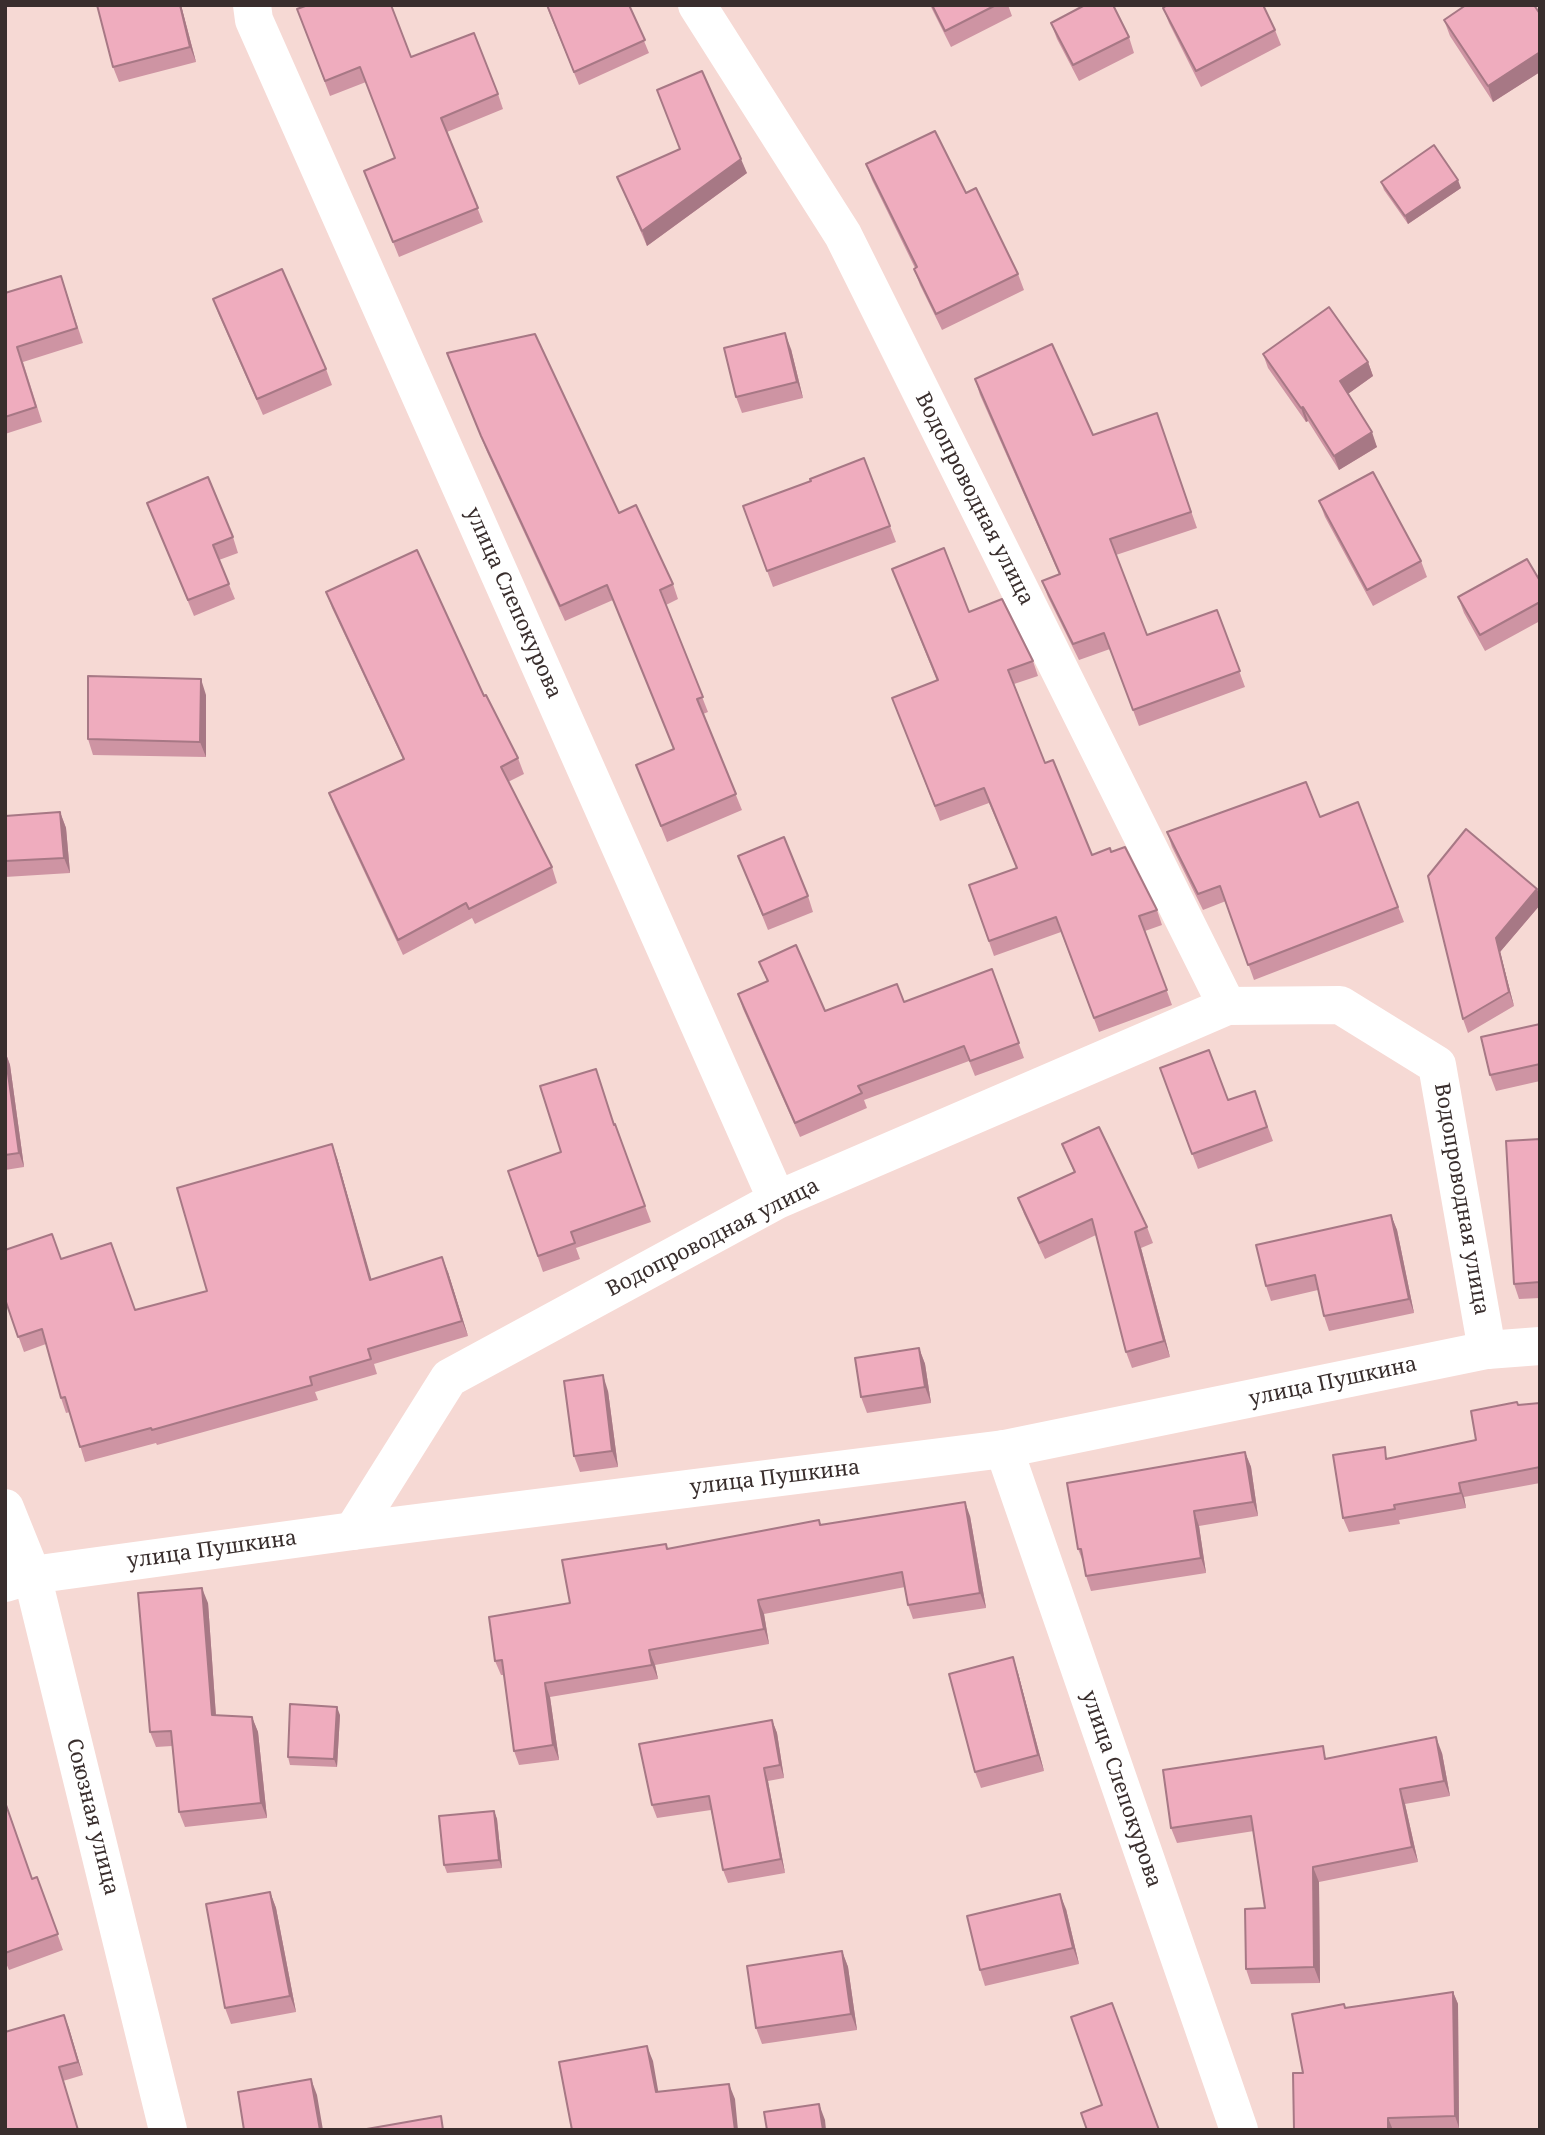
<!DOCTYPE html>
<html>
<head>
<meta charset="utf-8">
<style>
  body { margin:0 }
  #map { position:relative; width:1545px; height:2135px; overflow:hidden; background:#f6d9d4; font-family:"Noto Serif",serif }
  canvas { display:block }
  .frame { position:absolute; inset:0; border:7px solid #392e2d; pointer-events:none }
</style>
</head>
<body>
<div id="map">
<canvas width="1545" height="2135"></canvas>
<div class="frame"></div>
</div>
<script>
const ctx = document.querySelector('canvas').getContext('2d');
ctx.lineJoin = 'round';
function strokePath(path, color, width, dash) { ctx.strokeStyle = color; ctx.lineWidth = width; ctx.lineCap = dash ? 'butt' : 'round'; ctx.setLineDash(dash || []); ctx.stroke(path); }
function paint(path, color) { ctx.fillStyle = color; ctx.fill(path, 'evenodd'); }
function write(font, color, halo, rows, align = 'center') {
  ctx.font = font + ' "Noto Serif",serif'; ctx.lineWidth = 5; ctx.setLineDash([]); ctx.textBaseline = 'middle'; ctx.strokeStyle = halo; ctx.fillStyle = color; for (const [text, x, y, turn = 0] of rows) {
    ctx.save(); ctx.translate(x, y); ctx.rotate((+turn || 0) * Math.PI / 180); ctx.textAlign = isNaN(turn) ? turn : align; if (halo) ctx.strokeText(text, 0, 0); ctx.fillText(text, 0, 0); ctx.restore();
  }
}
const minor = new Path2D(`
  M252,5L254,20L777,1200
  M697,5L843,235L1227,1006L1340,1005L1437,1065L1487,1350
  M1004,1449L1239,2130
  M353,1531L449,1378L777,1200L1227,1006`);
const tertiary = new Path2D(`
  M5,1508L32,1575L168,2130
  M5,1583L32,1575L353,1531L1004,1449L1487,1350L1540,1346`);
const wall = new Path2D(`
  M97,5H181L196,62L119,82L113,67Z
  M546,5H629L649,53L579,85Z
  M930,5H1008L1012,16L951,47Z
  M1163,8L1275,30L1281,45L1201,87L1169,23Z
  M297,9L498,94L503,109L447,132L483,222L399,257L364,171L395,158L366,82L330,96Z
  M1540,14V72L1493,102L1450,36L1444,20Z
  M1051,23L1129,37L1134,53L1079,81L1057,39Z
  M657,90L747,173L647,246L623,191L617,177L680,149Z
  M866,164L966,193L1018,274L1024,290L942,330L920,285L914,269L915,268L872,180Z
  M1381,182L1461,188L1408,224L1384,190Z
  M66,291L83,343L23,362L42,422L5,434V293Z
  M213,299L326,369L332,385L263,415L219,315Z
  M791,349L803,398L742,413L736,397Z
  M447,353L619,513L673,584L678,599L666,605L708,712L703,714L742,810L667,842L636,765L674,749L613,600L565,621L487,452Z
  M1263,354L1368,362L1373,376L1348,394L1377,447L1339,470L1308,421L1306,422L1268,368Z
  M975,379L1093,435L1157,413L1197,528L1116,555L1147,635L1217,610L1245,687L1139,726L1110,649L1079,660L1048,597L1042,581L1059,574L980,395Z
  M1319,501L1421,561L1427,577L1373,606L1325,517Z
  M147,503L233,537L238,553L219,560L235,599L194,616Z
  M743,506L890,526L896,542L773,587Z
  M892,569L969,612L1033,661L1038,676L1014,684L1045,763L1092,855L1111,852L1157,910L1162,925L1145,931L1172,1005L1099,1032L1061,932L994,956L969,885L1017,869L989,803L940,821L898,713L937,681Z
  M1540,581V621L1485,651L1464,613L1458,597Z
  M326,592L484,696L518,758L524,774L508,782L552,867L557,883L475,924L472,918L403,955L335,809L329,793L403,759L332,608Z
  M206,695V757L93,755L88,739Z
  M1358,802L1404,922L1254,980L1226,901L1203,910L1172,847L1167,832L1320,817Z
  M60,812L66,828L70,873L5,877V816Z
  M738,856L808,896L813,912L768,930Z
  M1428,876L1537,889L1540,896V905L1500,952L1514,1006L1468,1033L1463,1019Z
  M759,962L825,1011L904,1002L992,969L1024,1058L975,1076L969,1061L864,1100L867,1108L800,1137L743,1009L738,994L767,981Z
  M1540,1024V1081L1496,1091L1490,1075Z
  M5,1051L10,1065L24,1167L5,1170Z
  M1160,1068L1228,1100L1255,1091L1273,1141L1198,1169Z
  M601,1085L614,1125L615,1124L651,1222L576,1248L580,1259L543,1272L508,1171L561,1152Z
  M1540,1139V1298L1519,1299L1514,1284Z
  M1062,1144L1147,1227L1153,1243L1141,1248L1170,1357L1132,1368L1126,1352L1096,1235L1045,1259L1024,1214L1018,1198L1074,1172Z
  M337,1158L371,1280L448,1272L468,1336L374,1364L377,1374L315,1392L318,1400L157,1445L156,1443L85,1462L70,1412L66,1413L61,1398L46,1344L24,1352L5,1299L61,1259L135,1310L207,1291Z
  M1391,1215L1397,1230L1414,1313L1329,1331L1324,1316L1318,1290L1271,1301L1266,1286Z
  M919,1348L925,1364L931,1403L867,1413L861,1397Z
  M608,1391L618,1467L580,1472L574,1456Z
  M1540,1403V1483L1464,1497L1466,1508L1399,1520L1400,1524L1349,1532L1343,1518L1476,1440L1518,1405Z
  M1245,1452L1251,1467L1258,1516L1199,1526L1206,1573L1091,1591L1086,1576L1084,1564L1078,1549Z
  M970,1516L986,1608L913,1619L908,1605L905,1587L764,1614L769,1644L655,1665L658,1679L550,1697L559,1760L519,1765L514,1751L504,1675H501L495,1661L570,1603L668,1549L819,1520L821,1525Z
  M208,1603L216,1716L252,1717L258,1732L267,1818L185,1827L179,1812L172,1746L156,1747L150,1732Z
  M1018,1673L1044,1771L981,1788L975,1772Z
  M340,1715L337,1767L290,1765L288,1757Z
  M772,1720L777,1733L784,1778L768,1781L785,1873L728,1883L723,1870L711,1810L657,1818L652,1805Z
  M1442,1753L1450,1796L1405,1804L1418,1862L1319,1882L1320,1983L1251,1984L1246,1969L1265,1908L1254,1831L1177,1843L1171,1828L1328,1759Z
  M5,1801L32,1879L37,1877L63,1950L9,1970L5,1961Z
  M494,1811L497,1819L502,1868L447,1873L444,1865Z
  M270,1892L276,1908L296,2012L231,2024L225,2008Z
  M1066,1909L1079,1964L985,1986L980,1970Z
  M842,1951L848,1967L857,2030L762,2044L756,2028Z
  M1453,1992L1458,2004L1459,2128L1393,2130L1303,2073L1345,2008Z
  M64,2015L83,2075L63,2081L5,2130Z`);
const shadedWall = new Path2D(`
  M180,5H181L196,62L190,47Z
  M1540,52V72L1493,102L1488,86Z
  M741,159L747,173L647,246L642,231Z
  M1458,180L1461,188L1408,224L1405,216Z
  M785,333L791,349L803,398L797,382Z
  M1368,362L1373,376L1345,396L1340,381Z
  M1303,407L1308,421L1306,422L1301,408Z
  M1372,432L1377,447L1339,470L1334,456Z
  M201,679L206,695V757L200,742Z
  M60,812L66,828L70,873L64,858Z
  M1537,889L1540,896V905L1500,952L1514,1006L1509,992L1496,938Z
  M5,1051L10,1065L24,1167L19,1153Z
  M332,1144L337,1158L376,1295L370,1280Z
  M1391,1215L1397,1230L1414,1313L1409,1299Z
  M1135,1232L1141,1248L1170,1357L1164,1341Z
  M442,1257L448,1272L468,1336L462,1321Z
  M919,1348L925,1364L931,1403L925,1387Z
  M603,1375L608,1391L618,1467L612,1451Z
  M1245,1452L1251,1467L1258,1516L1253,1502Z
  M1459,1483L1464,1497L1466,1508L1461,1493Z
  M965,1502L970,1516L986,1608L980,1593Z
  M1194,1511L1199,1526L1206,1573L1201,1558Z
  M202,1588L208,1603L217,1731L212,1715Z
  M758,1600L764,1614L769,1644L764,1629Z
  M649,1650L655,1665L658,1679L652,1665Z
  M1013,1657L1018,1673L1044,1771L1038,1755Z
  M545,1683L550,1697L559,1760L553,1745Z
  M337,1707L340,1715L337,1767L334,1759Z
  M252,1717L258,1732L267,1818L261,1803Z
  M772,1720L777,1733L784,1778L780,1765Z
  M1436,1737L1442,1753L1450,1796L1444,1781Z
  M764,1768L768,1781L785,1873L781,1859Z
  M1400,1789L1405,1804L1418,1862L1412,1847Z
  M494,1811L497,1819L502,1868L499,1860Z
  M1313,1867L1319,1882L1320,1983L1314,1967Z
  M270,1892L276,1908L296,2012L290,1996Z
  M1060,1894L1066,1909L1079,1964L1073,1948Z
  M842,1951L848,1967L857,2030L851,2014Z
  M1453,1992L1458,2004L1459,2128L1455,2116Z
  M64,2015L69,2028L83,2075L78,2062Z
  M647,2046L653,2061L661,2107L656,2092Z
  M311,2079L317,2095L323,2130H320Z
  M729,2084L735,2099L738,2130H735Z
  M819,2104L825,2120L826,2130H823Z
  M1388,2118L1393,2130H1388Z`);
const building = new Path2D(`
  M97,5H180L190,47L113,67Z
  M308,5H391L411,57L474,33L498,94L441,118L478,208L393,242L364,171L395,158L360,67L325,81L297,9Z
  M547,5H629L645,40L574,72Z
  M932,5H996L945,31Z
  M1085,5H1113L1129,37L1073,65L1051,23Z
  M1167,5H1263L1275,30L1196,71L1163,8Z
  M1466,5H1534L1540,14V52L1488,86L1444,20Z
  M702,71L741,159L642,231L617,177L680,149L657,90Z
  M935,131L966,193L976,188L1018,274L936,314L914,269L917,267L866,164Z
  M1434,145L1458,180L1405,216L1381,182Z
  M282,269L326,369L257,399L213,299Z
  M61,276L77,328L17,347L36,407L5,417V293Z
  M1329,307L1368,362L1340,381L1372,432L1334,456L1303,407L1301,408L1263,354Z
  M785,333L797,382L736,397L724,348Z
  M535,334L619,513L636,505L673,584L660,590L703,697L697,699L736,794L661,826L636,765L674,749L607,585L560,606L481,436L447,353Z
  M1052,344L1093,435L1157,413L1191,512L1110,539L1147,635L1217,610L1240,671L1133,710L1104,633L1073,644L1042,581L1060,574L975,379Z
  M864,458L890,526L767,571L743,506L811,481L810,479Z
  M1373,472L1421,561L1367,590L1319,501Z
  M208,477L233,537L213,545L229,584L188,600L147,503Z
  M944,548L969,612L1002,599L1033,661L1008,670L1045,763L1053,760L1092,855L1110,848L1111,852L1125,847L1157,910L1139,916L1167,990L1094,1018L1056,917L989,941L969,885L1017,868L984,788L935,806L892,698L938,680L892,569Z
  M417,550L484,696L486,695L518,758L501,767L552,867L469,909L466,903L398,940L329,793L404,759L326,592Z
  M1527,559L1540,581V602L1480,635L1458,597Z
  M88,676L201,679L200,742L88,739Z
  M1306,782L1320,817L1358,802L1398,907L1248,965L1220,886L1198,894L1167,832Z
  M60,812L64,858L5,861V816Z
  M1466,829L1537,889L1496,938L1509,992L1463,1019L1428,876Z
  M784,837L808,896L763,915L738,856Z
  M796,945L825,1011L897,984L904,1002L992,969L1019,1043L970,1061L964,1046L858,1086L862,1093L795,1123L738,994L768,981L759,962Z
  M1540,1024V1064L1490,1075L1481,1037Z
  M1209,1050L1228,1100L1255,1091L1267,1127L1192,1154L1160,1068Z
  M5,1052L19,1153L5,1155Z
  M596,1069L614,1125L615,1124L645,1206L571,1232L575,1243L538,1256L508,1171L561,1152L540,1086Z
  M1099,1127L1147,1227L1135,1232L1164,1341L1126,1352L1092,1219L1039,1243L1018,1198L1075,1172L1062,1144Z
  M1540,1139V1282L1514,1284L1506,1141Z
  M332,1144L370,1280L442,1257L462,1321L368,1349L371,1359L310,1377L312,1385L152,1430L151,1428L80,1447L65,1397L61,1398L42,1329L18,1337L5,1299V1250L52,1234L61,1259L111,1243L135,1310L207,1291L177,1188Z
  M1391,1215L1409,1299L1324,1316L1315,1275L1266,1286L1256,1245Z
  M919,1348L925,1387L861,1397L855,1358Z
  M603,1375L612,1451L574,1456L564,1381Z
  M1517,1402L1518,1405L1540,1403V1467L1459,1483L1461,1493L1394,1505L1395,1509L1343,1518L1333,1455L1385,1447L1386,1459L1476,1440L1471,1411Z
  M1245,1452L1253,1502L1194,1511L1201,1558L1086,1576L1081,1549H1078L1067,1483Z
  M965,1502L980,1593L908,1605L902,1572L758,1600L764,1629L649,1650L652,1665L545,1683L553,1745L514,1751L502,1660L495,1661L489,1617L570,1603L562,1560L666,1544L667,1549L819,1520L820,1525Z
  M202,1588L212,1715L252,1717L261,1803L179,1812L171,1731L150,1732L138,1593Z
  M1013,1657L1038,1755L975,1772L949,1674Z
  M290,1704L337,1707L334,1759L288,1757Z
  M772,1720L780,1765L764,1768L781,1859L723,1870L709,1796L652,1805L639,1744Z
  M1436,1737L1444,1781L1400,1789L1412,1847L1313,1867L1314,1967L1246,1969L1245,1909L1265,1908L1251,1816L1171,1828L1163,1770L1323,1746L1325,1759Z
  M5,1802L32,1879L37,1877L58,1934L5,1953Z
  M494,1811L499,1860L444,1865L439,1816Z
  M270,1892L290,1996L225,2008L206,1904Z
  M1060,1894L1073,1948L980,1970L967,1916Z
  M842,1951L851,2014L756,2028L747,1966Z
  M1453,1992L1455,2116L1388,2118V2130H1294L1293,2073H1303L1292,2014L1344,2004L1345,2008Z
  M1112,2003L1159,2130H1087L1081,2113L1102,2105L1071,2017Z
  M64,2015L78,2062L59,2067L78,2130H5V2032Z
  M647,2046L656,2092L729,2084L735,2130H572L559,2062Z
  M311,2079L320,2130H244L238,2092Z
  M819,2104L823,2130H767L764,2112Z
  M441,2116L443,2130H361Z`);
const streetNames = [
  ["Водопроводная улица",974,499,63],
  ["улица Слепокурова",513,603,66],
  ["Водопроводная улица",1461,1199,80],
  ["Водопроводная улица",713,1238,-27],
  ["улица Пушкина",1333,1382,-12],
  ["улица Пушкина",775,1478,-7],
  ["улица Пушкина",212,1550,-8],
  ["улица Слепокурова",1121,1789,71],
  ["Союзная улица",92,1817,76]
];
strokePath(minor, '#fff', 38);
strokePath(tertiary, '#fff', 38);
paint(wall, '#ce94a3');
paint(shadedWall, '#a77885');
paint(building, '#efacbe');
strokePath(building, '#a77885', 2);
write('21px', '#392e2d', '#fff', streetNames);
</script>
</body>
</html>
